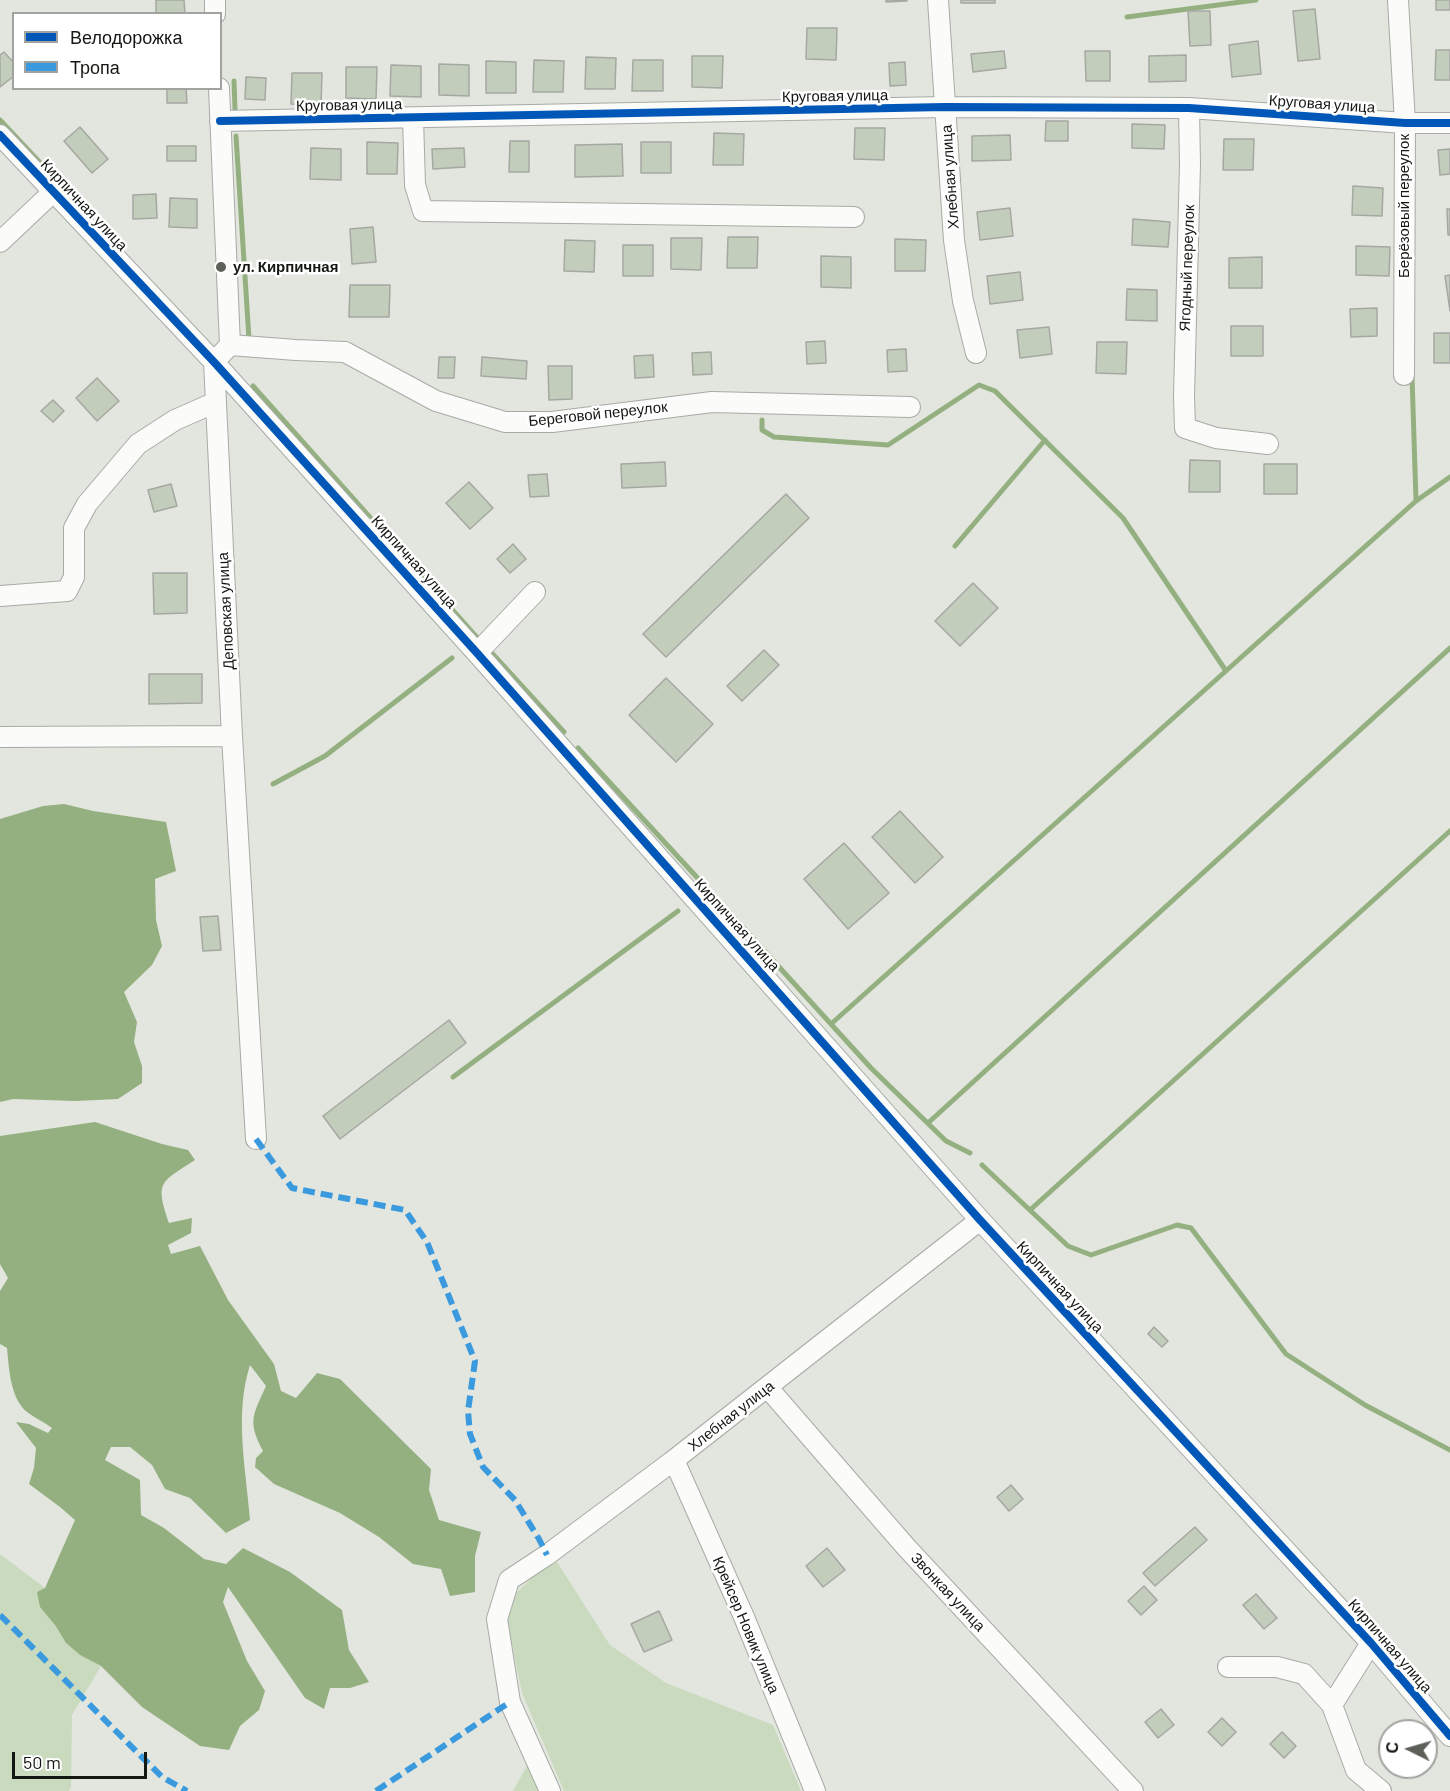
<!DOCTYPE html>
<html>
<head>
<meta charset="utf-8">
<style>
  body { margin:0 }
  #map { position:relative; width:1450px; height:1791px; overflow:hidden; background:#e2e6de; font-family:Barlow,sans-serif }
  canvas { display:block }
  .legend { position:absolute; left:12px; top:12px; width:210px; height:78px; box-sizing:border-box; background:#fff; border:2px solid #a1a3a0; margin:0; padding:8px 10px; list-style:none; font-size:18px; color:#141812 }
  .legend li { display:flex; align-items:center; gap:12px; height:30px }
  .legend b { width:30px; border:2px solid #a1a3a0 }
  .north { position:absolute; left:1378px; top:1719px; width:60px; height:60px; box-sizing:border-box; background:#fff; border:2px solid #a1a3a0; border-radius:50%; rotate:275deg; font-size:16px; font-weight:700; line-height:24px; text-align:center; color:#141812 }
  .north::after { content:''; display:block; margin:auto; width:21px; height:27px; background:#5c6059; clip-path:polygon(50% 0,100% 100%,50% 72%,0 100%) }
  .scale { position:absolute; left:12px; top:1752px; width:135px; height:27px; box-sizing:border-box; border:3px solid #141812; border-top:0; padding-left:8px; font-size:18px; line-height:21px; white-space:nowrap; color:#141812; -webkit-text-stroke:4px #fff; paint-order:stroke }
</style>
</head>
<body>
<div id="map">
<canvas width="1450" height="1791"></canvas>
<ul class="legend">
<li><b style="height:8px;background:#0057b8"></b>Велодорожка</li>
<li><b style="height:8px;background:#3b9ade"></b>Тропа</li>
</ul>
<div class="north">С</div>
<div class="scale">50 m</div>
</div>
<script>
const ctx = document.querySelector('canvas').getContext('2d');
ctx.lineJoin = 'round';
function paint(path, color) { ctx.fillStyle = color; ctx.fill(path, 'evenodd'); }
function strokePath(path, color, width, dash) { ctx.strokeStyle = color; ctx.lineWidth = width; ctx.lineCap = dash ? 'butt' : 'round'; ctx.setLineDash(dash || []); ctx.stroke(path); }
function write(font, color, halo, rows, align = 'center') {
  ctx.font = font + ' Barlow,sans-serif'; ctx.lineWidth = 5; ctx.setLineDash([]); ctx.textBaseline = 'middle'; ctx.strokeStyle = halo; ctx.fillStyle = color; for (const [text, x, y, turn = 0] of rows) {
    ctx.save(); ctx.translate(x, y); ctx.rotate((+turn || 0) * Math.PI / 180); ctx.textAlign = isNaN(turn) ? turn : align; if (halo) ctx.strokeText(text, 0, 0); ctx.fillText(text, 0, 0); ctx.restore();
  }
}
const green = new Path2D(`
  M0,1554L45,1588L55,1625L66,1643L80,1655L101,1666L72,1715L71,1787L69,1791H0Z
  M557,1562L610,1645L666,1683L773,1725L801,1791H564L522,1693L507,1621L513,1596L534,1576Z
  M528,1764L540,1791H513Z`);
const water = new Path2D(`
  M64,804L93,811L166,822L176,871L155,879L156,920L162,946L152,965L124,992L137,1022L134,1042L142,1066V1083L118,1099L75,1101L13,1099L0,1102V819L43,806Z
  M95,1122L162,1144L188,1150L195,1160C160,1183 155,1181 169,1223L192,1218L191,1233L168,1245L171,1254L200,1246L228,1300L274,1364L281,1391L296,1398L317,1373L340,1379L431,1469L429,1490L439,1520L481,1532L475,1556V1592L450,1596L441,1569L413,1564L379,1537L340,1513L274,1484L255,1467L256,1458L263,1451C247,1421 253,1415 266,1386L250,1365C234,1415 246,1468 250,1520L226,1533L190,1498L165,1489L152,1465L130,1447H111L105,1460L140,1480L141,1515L164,1528L204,1559L226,1564L243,1548L290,1572L342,1610L349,1650L369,1682L350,1688H330L324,1709L305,1698L228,1587L223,1602L247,1661L265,1691L259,1710L240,1726L229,1750L200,1746L142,1707L101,1666L80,1655L66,1643L55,1625L40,1607L37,1592L45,1588L75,1520L60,1507L29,1484L34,1468L36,1448L16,1422L29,1424L48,1433L52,1428C44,1422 35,1418 27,1412C10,1398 9,1368 7,1348L0,1344V1291L8,1278L0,1264V1136Z`);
const stream = new Path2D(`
  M1127,17L1256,0
  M234,81L235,109
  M0,120L46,169
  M236,136L249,339
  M1412,376L1416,501
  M253,386L481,642
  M762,420V430L774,437L888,445L979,385L995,391L1123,518L1226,671
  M955,546L1045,440
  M490,651L564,732
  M578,748L715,897
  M273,784L325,756L452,658
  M729,912L871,1068L946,1141L970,1153
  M831,1024L1416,501L1450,477
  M453,1077L678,911
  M928,1123L1450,648
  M982,1165L1068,1246L1091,1255L1177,1225L1191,1228L1286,1354L1365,1405L1450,1450
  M1030,1210L1450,831`);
const building = new Path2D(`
  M156,0H184L185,14H156Z
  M886,0H907V1L886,2Z
  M961,0H995V3H961Z
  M1436,0H1450V10H1436Z
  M1315,9L1320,59L1298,61L1293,11Z
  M1188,11H1210L1211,45L1190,46Z
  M807,28H837L836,60L806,59Z
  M1258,41L1261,74L1232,77L1229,45Z
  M1436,50H1450V80H1435Z
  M1004,51L1006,68L973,72L971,54Z
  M1085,51H1110V81H1086Z
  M4,52L14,63V76L0,87V55Z
  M1186,55V81L1149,82V56Z
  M692,56H723L722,88L692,87Z
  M586,57L616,58L615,89H585Z
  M534,60L564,61L563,92H533Z
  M633,60H663V91H632Z
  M486,61L516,62V93H486Z
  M905,62L906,85L890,86L889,63Z
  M439,64L469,65V96L439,95Z
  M391,65L421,66V97L390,96Z
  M346,67H377L376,99L346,98Z
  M292,73H322L321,105L291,104Z
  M246,77L266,78L265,100L245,99Z
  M167,88H186L187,103H167Z
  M1046,121H1068V141H1045Z
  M1132,124L1165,125L1164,149L1132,148Z
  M80,127L108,159L92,173L64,141Z
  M855,128H885L884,160L854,159Z
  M714,133L744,134L743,165H713Z
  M1010,135L1011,160L972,161V136Z
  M1224,139H1254L1253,170H1223Z
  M510,141H529V172H509Z
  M367,142L398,143L397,174H367Z
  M641,142H671V173H641Z
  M622,144L623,176L575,177V145Z
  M167,146H196V161H167Z
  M311,148L341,149V180L310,179Z
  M464,148L465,167L433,169L432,149Z
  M1450,149V174L1440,175L1438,150Z
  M1353,186L1383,188L1382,216L1352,215Z
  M156,194L157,218L133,219V195Z
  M170,198L197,199V228L169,227Z
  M1010,208L1013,236L980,240L977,212Z
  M1447,209H1450V235H1448Z
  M1133,219L1170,222L1168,247L1132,245Z
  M373,227L376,262L352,264L350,229Z
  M728,237H758L757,268H727Z
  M671,238H702L701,270L671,269Z
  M895,239L926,240L925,271H895Z
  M565,240L595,241L594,272L564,271Z
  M623,245H653V276H623Z
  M1356,246L1390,247L1389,276L1356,275Z
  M821,256L851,257V288L821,287Z
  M1262,257V288H1229V258Z
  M1020,272L1023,300L990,304L987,276Z
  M1450,275V311L1445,276Z
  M350,285H390L389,317H349Z
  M1127,289L1157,290V321L1126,320Z
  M1377,308V336L1351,337L1350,309Z
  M1231,326H1263V356H1231Z
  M1049,327L1052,354L1020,358L1017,330Z
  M1434,333H1450V363H1434Z
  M825,341L826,363L807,364L806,342Z
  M1097,342H1127L1126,374L1096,373Z
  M906,349L907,371L888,372L887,350Z
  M711,352L712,374L693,375L692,353Z
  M653,355L654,377L635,378L634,356Z
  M439,357H455L454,378H438Z
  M482,357L527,361L526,379L481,376Z
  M548,366H572V399L549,400Z
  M97,378L119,401L97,421L76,398Z
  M53,400L64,411L53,422L41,411Z
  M1190,460L1220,461V492H1189Z
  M665,462L666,486L622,488L621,464Z
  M1264,464H1297V494H1264Z
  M547,474L549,496L530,497L528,475Z
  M469,482L493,508L470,529L446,503Z
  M171,484L177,506L154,512L148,490Z
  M786,494L809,518L666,657L643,634Z
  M513,544L526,559L510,573L497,559Z
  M153,573H187V613L154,614Z
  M973,583L998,608L960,646L935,621Z
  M764,650L779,665L742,701L727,686Z
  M149,674H202V703L149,704Z
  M666,678L713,724L676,762L629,715Z
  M900,811L943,857L915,883L872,837Z
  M844,843L889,893L848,929L804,879Z
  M218,916L221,950L203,951L200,917Z
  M449,1020L466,1043L340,1139L323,1116Z
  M1154,1327L1168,1341L1162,1347L1148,1334Z
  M1011,1485L1023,1499L1009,1511L997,1497Z
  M1195,1527L1207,1540L1155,1586L1143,1573Z
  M827,1548L845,1570L823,1587L806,1566Z
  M1144,1586L1157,1600L1141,1615L1128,1601Z
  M1256,1594L1277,1618L1264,1629L1243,1605Z
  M659,1611L672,1640L644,1652L631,1624Z
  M1161,1709L1174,1725L1158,1738L1145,1722Z
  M1222,1718L1236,1732L1222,1746L1208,1732Z
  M1282,1732L1296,1746L1284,1758L1270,1744Z`);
const minor = new Path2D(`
  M215,0V14
  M938,0L954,240L963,301L976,353
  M1398,0L1405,123L1404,375
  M219,88L230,345L214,362L232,736L256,1139
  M1189,108L1190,164L1184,396L1185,428L1216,438L1268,444
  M413,118L415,185L423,211L854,217
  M220,121L945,107L1189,108L1405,123H1450
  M0,135L214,362L477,653L980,1220L1371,1643L1450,1736
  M0,242L53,192
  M230,345L296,350L345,352L436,401L505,422H552L712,402L910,407
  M0,596L67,591L74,577V528L87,504L138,444L175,420L216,402
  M477,653L535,592
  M0,737L232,736
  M768,1388L906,1547L1133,1791
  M674,1460L744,1617L815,1791
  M1371,1643L1332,1705L1356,1770L1381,1791
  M1228,1667H1277L1304,1674L1332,1705
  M550,1791L510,1702L497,1619L509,1580L547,1555L674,1460L980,1220`);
const quiet = new Path2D(`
  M256,1139L292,1188L405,1210L427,1242L475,1361L468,1411L470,1434L483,1467L515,1500L539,1539L547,1555
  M0,1615L162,1777L187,1791
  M376,1791L510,1702`);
const cycleway = new Path2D(`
  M220,121L945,107L1189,108L1405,123H1450
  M0,135L214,362L477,653L980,1220L1371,1643L1450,1736`);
const markers = [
  [221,267,6,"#5c6059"]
];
const streetNames = [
  ["Круговая улица",835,96,-1],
  ["Круговая улица",1322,104,4],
  ["Круговая улица",349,105,-1],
  ["Хлебная улица",950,177,-94],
  ["Кирпичная улица",84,205,47],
  ["Берёзовый переулок",1404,206,-90],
  ["Ягодный переулок",1187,268,-88],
  ["Береговой переулок",598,414,-6],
  ["Кирпичная улица",414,562,48],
  ["Деповская улица",226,611,-93],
  ["Кирпичная улица",737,925,48],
  ["Кирпичная улица",1060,1287,47],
  ["Хлебная улица",731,1416,-38],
  ["Звонкая улица",948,1592,47],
  ["Крейсер Новик улица",746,1625,67],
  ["Кирпичная улица",1390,1646,49]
];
const poiNames = [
  ["ул. Кирпичная",233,267]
];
paint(green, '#c9dabe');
paint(water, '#95b080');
strokePath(stream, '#95b080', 5);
paint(building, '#c3cdbc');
strokePath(building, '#a5a8a2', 1.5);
strokePath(minor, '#a7aba5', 22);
strokePath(minor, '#fbfbfa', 20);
strokePath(quiet, '#3b9ade', 6, [12, 6]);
strokePath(cycleway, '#0057b8', 8);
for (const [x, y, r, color] of markers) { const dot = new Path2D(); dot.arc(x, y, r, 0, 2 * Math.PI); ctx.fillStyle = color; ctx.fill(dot); strokePath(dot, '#fff', 2); }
write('15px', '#141812', '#fff', streetNames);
write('bold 15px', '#141812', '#fff', poiNames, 'left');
</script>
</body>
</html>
